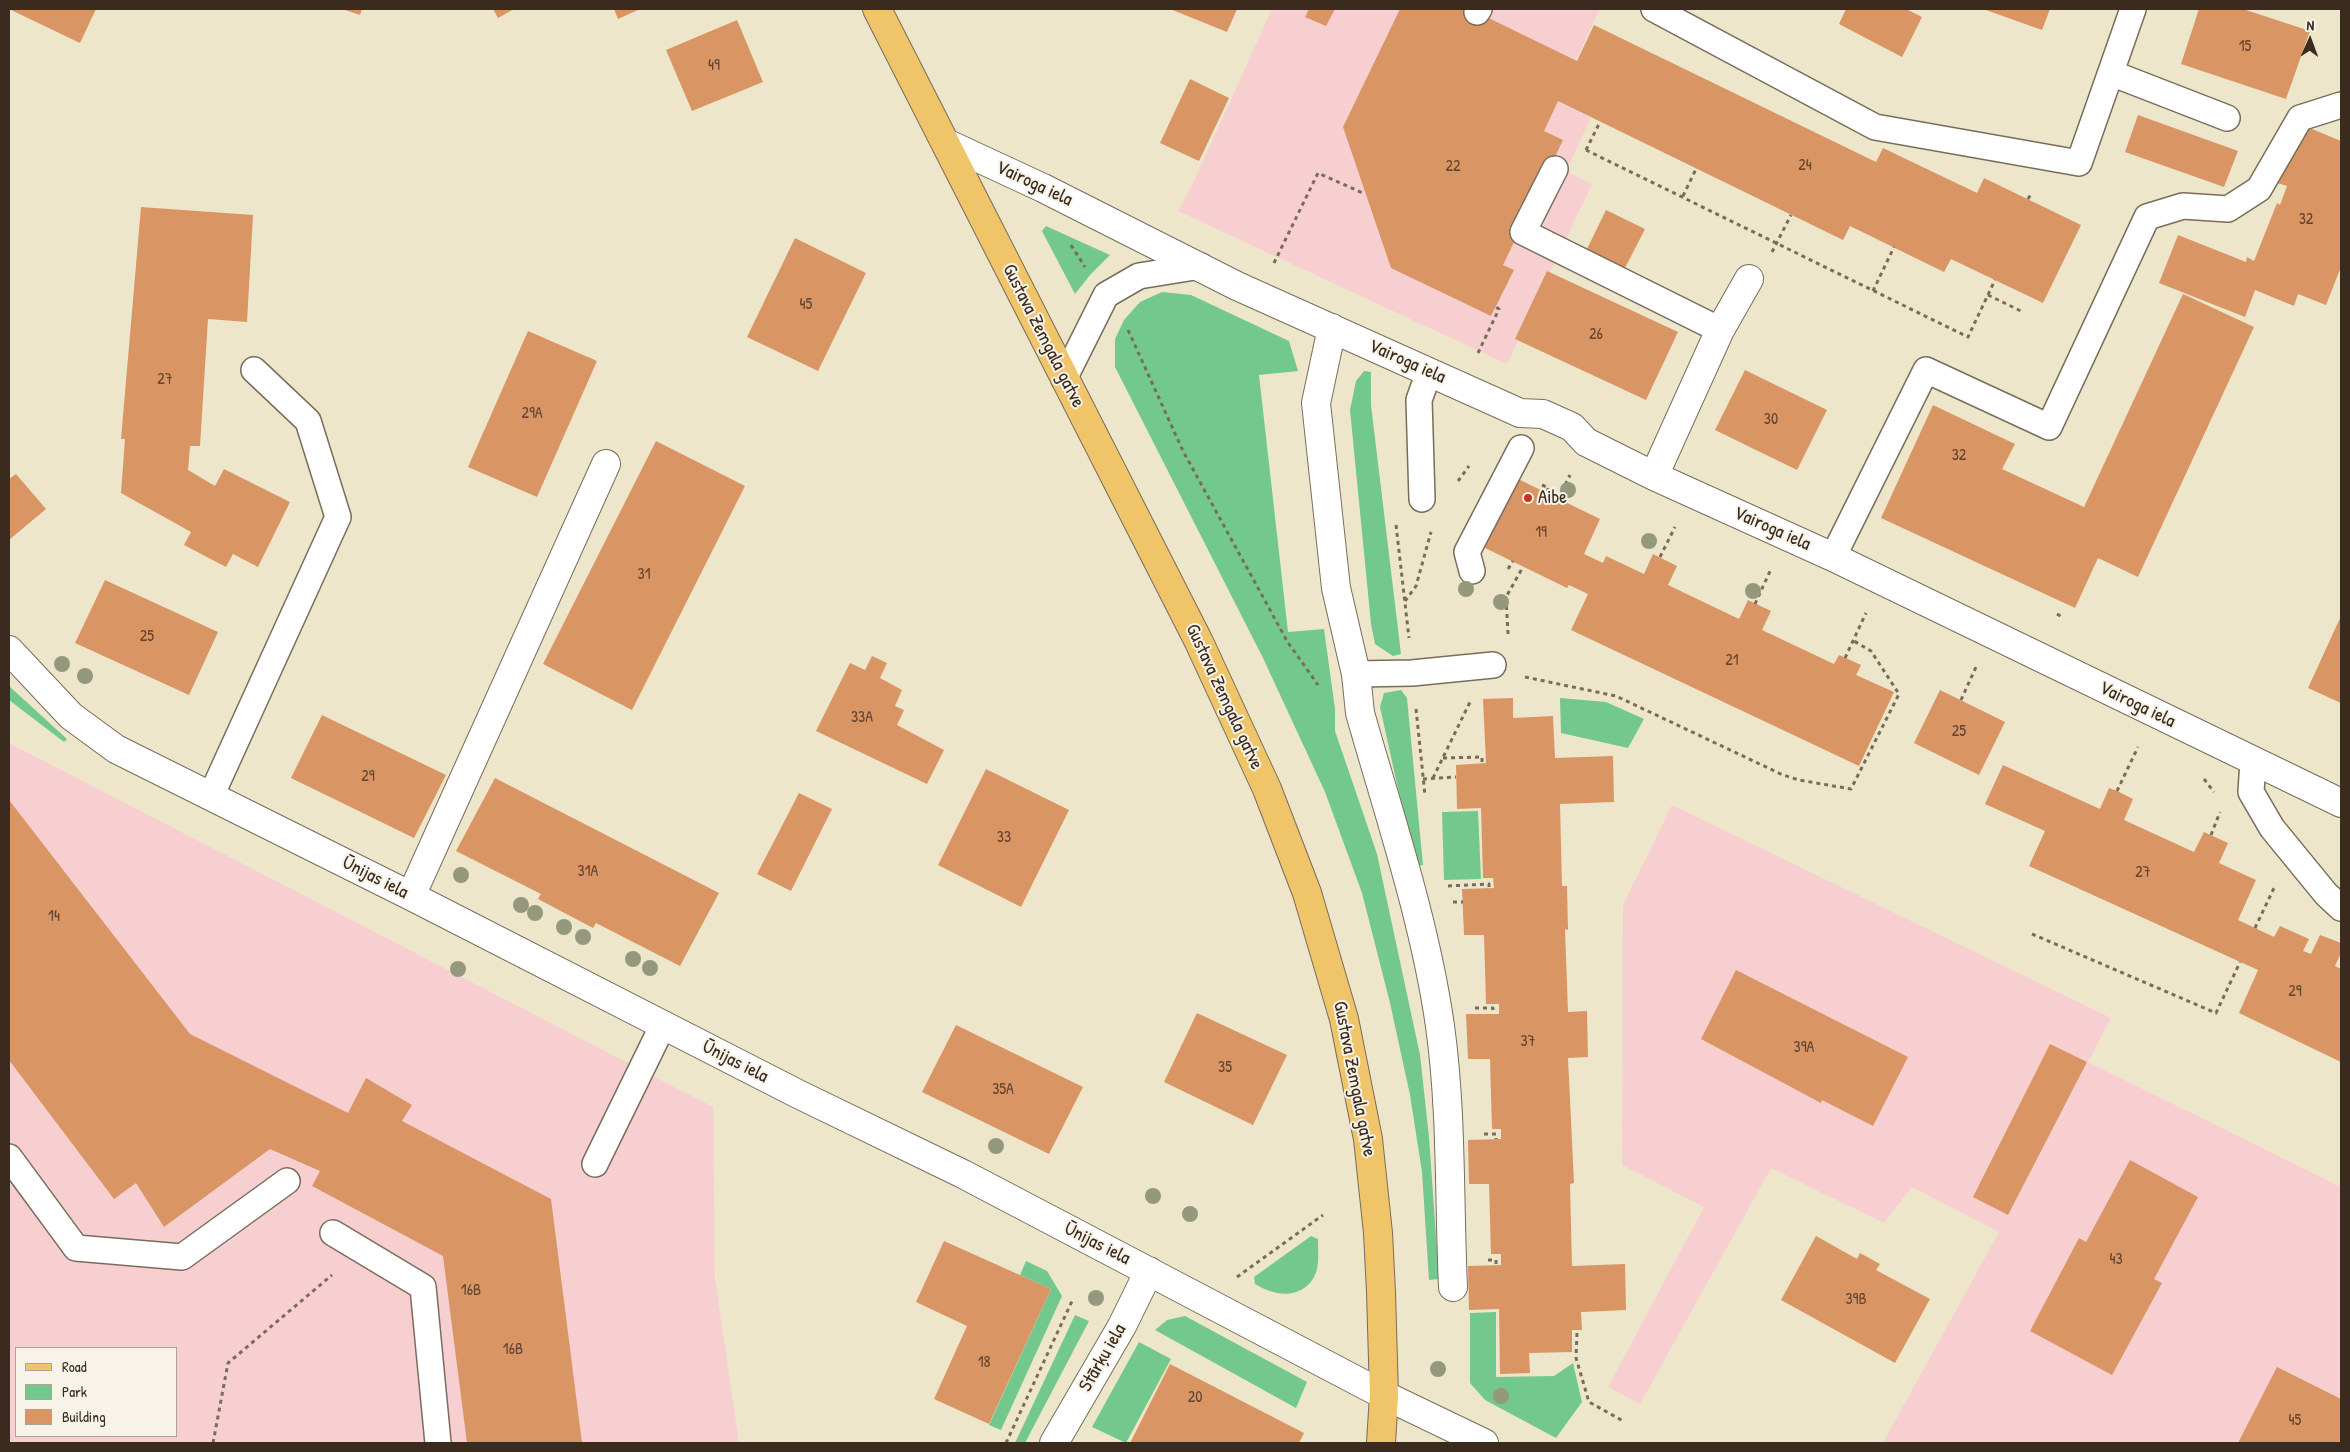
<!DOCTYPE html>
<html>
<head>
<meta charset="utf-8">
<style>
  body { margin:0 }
  #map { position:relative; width:2350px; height:1452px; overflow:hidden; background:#ede6cb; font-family:"Patrick Hand",sans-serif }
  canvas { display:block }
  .frame { position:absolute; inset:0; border:10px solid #3b2a1e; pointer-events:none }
  .legend { position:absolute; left:15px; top:1347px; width:162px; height:90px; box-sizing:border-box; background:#f7f3e8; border:1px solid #aca397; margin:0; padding:6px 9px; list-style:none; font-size:15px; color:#3b2a1e }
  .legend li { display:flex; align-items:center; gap:10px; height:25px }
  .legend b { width:25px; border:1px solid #aca397 }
  .north { position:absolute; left:2285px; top:15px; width:50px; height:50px; -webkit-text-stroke:4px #f7f3e8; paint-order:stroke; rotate:2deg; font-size:14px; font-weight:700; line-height:20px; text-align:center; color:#3b2a1e }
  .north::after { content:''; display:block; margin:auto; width:18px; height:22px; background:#3b2a1e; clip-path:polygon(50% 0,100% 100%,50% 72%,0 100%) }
</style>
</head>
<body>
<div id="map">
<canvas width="2350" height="1452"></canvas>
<div class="frame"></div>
<ul class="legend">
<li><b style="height:6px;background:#f0c469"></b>Road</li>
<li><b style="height:14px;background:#73c98d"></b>Park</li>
<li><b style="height:14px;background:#da9565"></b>Building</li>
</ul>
<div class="north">N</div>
</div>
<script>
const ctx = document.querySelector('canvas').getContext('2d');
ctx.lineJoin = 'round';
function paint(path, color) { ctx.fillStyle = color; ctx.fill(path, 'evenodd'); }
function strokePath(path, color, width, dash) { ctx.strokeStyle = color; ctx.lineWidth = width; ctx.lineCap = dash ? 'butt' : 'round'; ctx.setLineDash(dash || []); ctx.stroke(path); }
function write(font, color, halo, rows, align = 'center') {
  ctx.font = font + ' "Patrick Hand",sans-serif'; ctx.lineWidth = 4; ctx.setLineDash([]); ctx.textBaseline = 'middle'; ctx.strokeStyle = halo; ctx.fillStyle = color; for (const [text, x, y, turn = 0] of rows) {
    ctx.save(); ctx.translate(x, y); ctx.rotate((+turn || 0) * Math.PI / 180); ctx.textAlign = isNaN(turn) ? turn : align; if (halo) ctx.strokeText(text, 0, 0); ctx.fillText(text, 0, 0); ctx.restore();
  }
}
const built = new Path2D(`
  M1272,9H1600L1557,100L1591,118L1566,171L1592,184L1507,364L1178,211L1193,183Z
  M9,743L713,1107L715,1279L739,1443H9ZM16,1348H176V1436H16Z
  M1672,805L2111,1018L2088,1062L2341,1187V1443H1883L1999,1232L1912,1187L1884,1223L1771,1168L1640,1404L1608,1387L1704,1207L1622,1165L1623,905Z`);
const green = new Path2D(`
  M1046,226L1110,255L1090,275L1075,294L1042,231Z
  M1162,292L1191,295L1289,341L1298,371L1259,375L1288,632L1324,629L1335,709V731L1377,854L1420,1055L1429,1137L1439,1279L1429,1280L1422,1172L1410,1095L1390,1003L1362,893L1325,792L1263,658L1115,367V339L1124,320L1140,302Z
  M1364,371L1371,372V405L1401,654L1393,656L1375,644L1371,624L1350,410L1356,381Z
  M9,686L67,739L64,742L9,700Z
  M1401,690L1407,698L1423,865L1415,866L1380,707L1384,693Z
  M1560,698L1606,702L1644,719L1628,748L1561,733Z
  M1478,811L1481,879L1444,880L1442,812Z
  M1311,1236L1318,1239C1318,1250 1320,1267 1314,1277C1301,1300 1274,1296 1255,1284L1254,1277Z
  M1026,1261L1047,1271L1062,1296L1001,1430L989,1425L1051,1289L1020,1275Z
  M1496,1312V1377L1554,1376L1573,1363L1582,1402L1556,1438L1485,1400L1470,1383V1313Z
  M1075,1315L1089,1321L1025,1443H1015Z
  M1185,1316L1307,1382L1296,1408L1155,1330L1167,1320Z
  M1139,1342L1171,1359L1126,1443L1092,1427Z`);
const building = new Path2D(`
  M9,9H96L80,43Z
  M342,9H362L360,15Z
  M493,9H514L498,18Z
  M614,9H640L618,19Z
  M1170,9H1237L1227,32Z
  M1309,9H1335L1326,26L1305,17Z
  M1400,9H1470L1577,61L1594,25L1876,162L1883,148L1977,193L1984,178L2081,225L2043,303L1951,259L1944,272L1850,226L1843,240L1558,101L1544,131L1563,140L1503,265L1514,270L1491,316L1391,268L1343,127Z
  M1846,9H1906L1922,17L1902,57L1839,24Z
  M1983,9H2050L2042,30Z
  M2199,9H2243L2310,31L2286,99L2181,64Z
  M737,20L763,82L692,111L666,50Z
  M1190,79L1229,98L1199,161L1160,143Z
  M2138,115L2238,151L2224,187L2125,152Z
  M2300,124L2341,141V267L2326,305L2298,294L2294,306L2255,290L2245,317L2159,283L2178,235L2246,262L2247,257L2254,261L2277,203L2280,205L2287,186L2277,183Z
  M141,207L253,215L247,322L208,319L200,446H190L188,470L215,486L224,469L290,502L258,567L233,554L226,567L184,545L191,532L121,493L125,439H121Z
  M1606,210L1645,229L1625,268L1587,249Z
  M795,238L866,273L818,371L747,337Z
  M1547,271L1678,332L1646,400L1515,339Z
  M2183,294L2254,327L2138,577L2098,558L2075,608L1881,518L1933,405L2015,444L2002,469L2084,507Z
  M528,331L597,361L537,497L468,467Z
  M1745,370L1827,410L1797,470L1715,430Z
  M656,441L745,486L632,710L543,664Z
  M16,474L46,509L9,540V479Z
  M1514,477L1600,519L1584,554L1603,563L1606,556L1644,574L1653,554L1677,566L1668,585L1739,619L1748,600L1771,611L1762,630L1834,664L1839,655L1861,665L1856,675L1894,692L1859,766L1571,630L1588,594L1569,585L1567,588L1481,546Z
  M105,580L218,632L189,695L75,643Z
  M2341,616V703L2308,688Z
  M872,656L887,663L880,678L902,690L895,706L904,710L897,725L944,750L927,784L816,731L850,663L865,670Z
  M1940,690L2005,722L1979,775L1914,743Z
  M1513,698V718L1553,716L1555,758L1613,756L1614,802L1560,804L1562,886H1567L1568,930L1565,929L1568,1012L1587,1011L1588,1057L1568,1058L1574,1183L1570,1184L1572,1266L1625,1264L1626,1310L1581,1312L1582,1330H1572V1352L1529,1353L1530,1373L1500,1374L1499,1309L1469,1310L1468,1266L1501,1265V1254H1491L1489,1184H1469L1468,1140L1501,1139V1129H1492L1490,1059H1468L1466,1014H1499V1004H1486L1484,935H1464L1462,889L1494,888L1493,878H1483L1481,808L1457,809L1456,765L1486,763L1483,699Z
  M322,715L446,775L414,838L291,778Z
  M2003,765L2100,809L2109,788L2117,791L2133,799L2124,820L2194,852L2204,832L2228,843L2219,863L2256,880L2238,920L2274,937L2280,926L2309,939L2303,951L2311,954L2320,935L2341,943V953L2335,966L2341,969V1062L2239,1013L2258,970L2029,866L2045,831L1985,804Z
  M986,769L1069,810L1021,907L938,865Z
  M495,778L719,893L680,966L596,923L593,928L538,899L541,894L456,851Z
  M799,793L832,809L791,891L757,874Z
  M9,800L190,1034L348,1113L366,1078L412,1105L402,1121L551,1199L582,1443H467L443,1256L312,1186L320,1171L270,1149L164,1227L136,1183L114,1199L9,1060Z
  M1736,970L1908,1057L1873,1126L1822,1100L1821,1103L1701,1039Z
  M1197,1013L1287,1055L1253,1125L1164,1082Z
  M956,1025L1083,1087L1049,1154L922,1092Z
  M2050,1044L2087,1062L2008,1215L1973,1197Z
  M2130,1160L2198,1197L2154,1279L2162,1283L2112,1375L2030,1331L2079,1238L2086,1242Z
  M1816,1236L1857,1259L1860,1253L1880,1264L1876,1270L1930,1299L1895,1363L1781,1300Z
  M944,1241L1051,1289L989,1424L934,1399L967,1326L916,1302Z
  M1170,1364L1304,1433L1299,1443H1130Z
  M2277,1367L2341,1399V1443H2238Z`);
const path = new Path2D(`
  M1586,150L1968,337L1995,280
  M1586,150L1600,122
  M1683,196L1696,169
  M2028,199L2032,192
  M1071,245L1085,267
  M1772,252L1791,215
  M1274,263L1318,173L1365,194
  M1873,291L1894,247
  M1988,295L2023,312
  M1128,330L1183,451L1287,641L1318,685
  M1478,353L1499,309L1496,307
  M1458,481L1469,466
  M1542,485L1549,488L1546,492
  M1558,499L1570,475
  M1396,525L1409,638
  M1660,557L1675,527
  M1508,569L1513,561
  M1405,601L1416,586L1431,532
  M1755,604L1771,569
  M2057,614L2062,617
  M1508,634L1506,597L1523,567
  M1845,658L1866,613
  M1525,677L1616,696L1783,775L1799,780L1851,789L1899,694L1871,651L1854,641
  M1961,700L1976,667
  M1416,709L1425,795
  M1443,758L1482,757V764
  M1433,778L1470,702
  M1423,779L1456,777
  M2204,779L2214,792
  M2117,791L2138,747
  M2211,835L2220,812
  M1448,886L1489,884V888
  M1453,902H1463
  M2255,928L2274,888
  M2032,934L2216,1013L2240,962
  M1475,1008H1493V1014
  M1484,1134H1496V1139
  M1488,1260H1496V1264
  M1237,1277L1323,1215
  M1577,1333L1576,1358L1589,1402L1625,1422
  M213,1443L228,1363L332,1275
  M1006,1443L1073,1299`);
const lane = new Path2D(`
  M1654,9L1875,127L2079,163L2133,9
  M1477,12L1479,9
  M2111,73L2227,118
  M1555,169L1523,232L1720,330
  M1064,379L1106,295L1139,276L1201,266
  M1422,499L1419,400L1429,372
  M1833,557L1926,370L2049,427L2147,217L2183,206L2228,209L2259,189L2300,118L2341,105
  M1472,571L1467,552L1521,448
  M1356,674L1412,673L1493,665
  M2253,761L2251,792L2272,828L2326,894L2341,908
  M211,796L338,517L308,421L254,370
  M9,1157L76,1248L182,1257L287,1181
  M595,1164L663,1025
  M333,1233L423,1287L438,1443`);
const street = new Path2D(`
  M946,143L1043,188L1237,286L1520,413L1543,414L1572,427L1586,442L1654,476L1833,557L2341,803
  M1332,328L1316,403L1336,588L1356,674L1360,713C1389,815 1425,921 1440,1026C1452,1112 1449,1200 1453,1287
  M1654,476L1720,330L1749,279
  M9,650L71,716L116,749L411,896L798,1094L963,1174L1384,1395L1484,1443
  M411,896L606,464
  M1054,1443L1122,1326L1149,1271`);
const primary = new Path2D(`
  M877,9L1199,642L1267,789L1307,893L1344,1019L1368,1139L1378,1233L1381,1292L1384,1395L1381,1443`);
const trees = [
  [1568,490],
  [1649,541],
  [1466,589],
  [1753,591],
  [1501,602],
  [62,664],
  [85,676],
  [461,875],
  [521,905],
  [535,913],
  [564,927],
  [583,937],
  [633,959],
  [650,968],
  [458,969],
  [996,1146],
  [1153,1196],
  [1190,1214],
  [1096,1298],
  [1438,1369],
  [1501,1396]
];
const markers = [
  [1528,498,5,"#c8321e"]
];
const numberNames = [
  ["15",2245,47],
  ["49",714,66],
  ["24",1805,166],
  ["22",1453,167],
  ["32",2306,220],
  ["45",806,305],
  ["26",1596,335],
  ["27",165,380],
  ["29A",532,414],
  ["30",1771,420],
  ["32",1959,456],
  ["19",1541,533],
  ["31",644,575],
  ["25",147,637],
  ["21",1732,661],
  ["33A",862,718],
  ["25",1959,732],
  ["29",368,777],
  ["33",1004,838],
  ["31A",588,872],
  ["27",2143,873],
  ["14",54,917],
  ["29",2295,992],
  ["37",1528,1042],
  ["39A",1804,1048],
  ["35",1225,1068],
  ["35A",1003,1090],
  ["43",2116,1260],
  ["16B",471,1291],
  ["39B",1856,1300],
  ["16B",513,1350],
  ["18",984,1363],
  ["20",1195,1398],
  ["45",2295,1421]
];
const streetNames = [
  ["Vairoga iela",1034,184,25],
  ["Gustava Zemgala gatve",1043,336,63],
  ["Vairoga iela",1407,362,24],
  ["Vairoga iela",1772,529,24],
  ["Gustava Zemgala gatve",1224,697,65],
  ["Vairoga iela",2137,705,26],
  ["Ūnijas iela",375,878,27],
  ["Ūnijas iela",735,1062,27],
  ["Gustava Zemgala gatve",1354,1079,79],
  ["Ūnijas iela",1097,1244,27],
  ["Stārķu iela",1103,1358,-60]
];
const poiNames = [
  ["Aibe",1538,498]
];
paint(built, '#f7cfd0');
paint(green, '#73c98d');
paint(building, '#da9565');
strokePath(lane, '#796c5b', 28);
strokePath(street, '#796c5b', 30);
strokePath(primary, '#796c5b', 30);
strokePath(path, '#796c5b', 3, [4, 4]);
strokePath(lane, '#fff', 25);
strokePath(street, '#fff', 28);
strokePath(primary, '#f0c469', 28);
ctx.fillStyle = '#94997e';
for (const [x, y] of trees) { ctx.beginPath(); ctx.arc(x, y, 8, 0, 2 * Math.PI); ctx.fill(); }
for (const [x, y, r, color] of markers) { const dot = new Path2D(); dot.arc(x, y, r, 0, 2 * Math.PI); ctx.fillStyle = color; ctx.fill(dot); strokePath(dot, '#f7f3e8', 2); }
write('16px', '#634530', null, numberNames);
write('19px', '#3b2a1e', '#f7f3e8', streetNames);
write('19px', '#3b2a1e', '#f7f3e8', poiNames, 'left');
</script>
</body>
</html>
